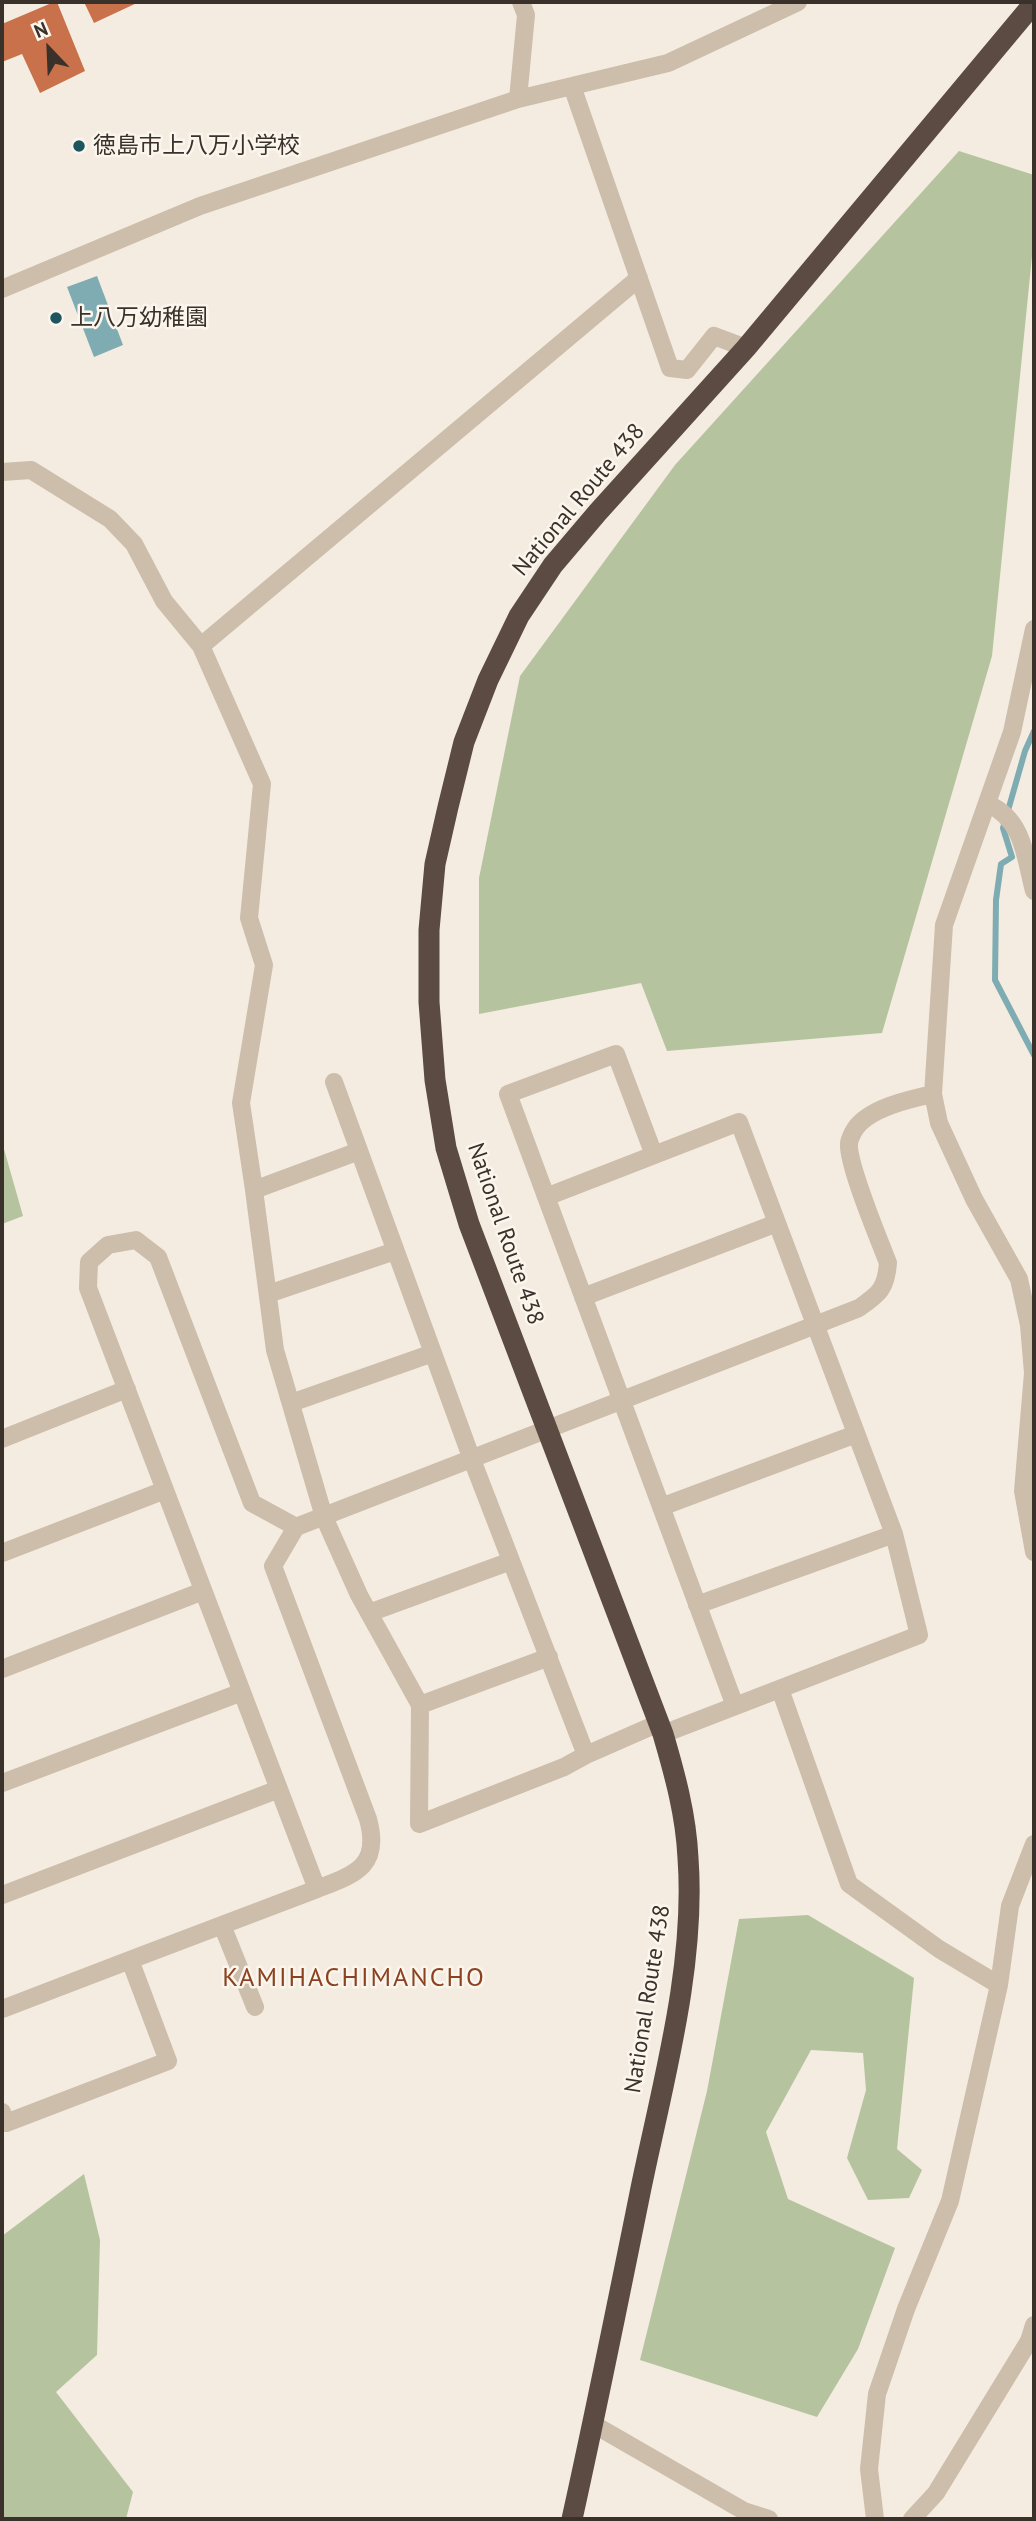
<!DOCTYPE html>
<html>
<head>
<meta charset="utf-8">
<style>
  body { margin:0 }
  #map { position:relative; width:1036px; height:2521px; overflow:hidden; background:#f4ece0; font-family:"PT Sans",sans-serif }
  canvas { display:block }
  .frame { position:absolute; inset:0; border:4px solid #3b312b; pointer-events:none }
  .north { position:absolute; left:14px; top:14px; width:70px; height:70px; -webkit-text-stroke:5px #fbf6ed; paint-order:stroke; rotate:337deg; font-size:19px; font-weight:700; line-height:28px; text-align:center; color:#3b312b }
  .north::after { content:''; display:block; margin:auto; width:24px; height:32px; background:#3b312b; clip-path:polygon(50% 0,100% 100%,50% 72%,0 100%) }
</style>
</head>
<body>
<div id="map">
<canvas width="1036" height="2521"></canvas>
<div class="frame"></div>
<div class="north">N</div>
</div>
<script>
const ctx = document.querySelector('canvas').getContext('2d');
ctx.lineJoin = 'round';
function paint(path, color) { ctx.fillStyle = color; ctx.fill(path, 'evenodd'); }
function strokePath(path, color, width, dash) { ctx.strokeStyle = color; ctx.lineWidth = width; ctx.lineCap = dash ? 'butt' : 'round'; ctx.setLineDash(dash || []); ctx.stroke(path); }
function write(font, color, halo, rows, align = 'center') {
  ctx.font = font + ' "PT Sans","Noto Sans JP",sans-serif'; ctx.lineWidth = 5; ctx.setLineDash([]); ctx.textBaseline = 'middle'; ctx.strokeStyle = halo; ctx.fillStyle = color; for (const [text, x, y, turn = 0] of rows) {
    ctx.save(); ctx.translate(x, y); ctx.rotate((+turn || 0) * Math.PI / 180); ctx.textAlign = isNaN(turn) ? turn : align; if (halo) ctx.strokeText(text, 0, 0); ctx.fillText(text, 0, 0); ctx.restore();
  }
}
const green = new Path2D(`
  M959,151L1034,175V236L992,656L882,1033L667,1051L641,983L479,1014V878L520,676L675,465Z
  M2,1142L23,1216L2,1224Z
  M808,1915L914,1978L897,2149L922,2170L909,2198L868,2200L847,2158L866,2090L863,2053L811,2050L766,2132L788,2199L895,2248L858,2349L817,2417L640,2360L707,2091L739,1919Z
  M84,2174L100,2240L97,2355L56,2392L133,2492L126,2519H2V2236Z`);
const water = new Path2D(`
  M97,276L123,345L94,357L67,287Z`);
const stream = new Path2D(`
  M1034,731L1025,751L1003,828L1012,857L1001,864L996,900L995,980L1034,1055`);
const building = new Path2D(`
  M54,2H57L85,71L40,93L22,54L2,62V24Z
  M84,2H139L94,23Z`);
const minor = new Path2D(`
  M572,86L670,368L687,370L714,336L746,348
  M518,99L526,15L521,2
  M2,289L200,206L518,99L668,63L798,2
  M2,472L31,470L110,519L134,544L164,601L201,646
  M1034,629L1012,732L944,925L933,1094L939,1123L974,1199L1019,1279L1029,1325L1033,1373L1023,1491L1034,1552
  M988,804C1024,820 1025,857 1034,891
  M334,1082L471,1457L586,1755
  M359,1151L254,1190L275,1350L324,1517L359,1595L420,1705L419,1824L564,1767L586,1755L659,1723
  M654,1155L616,1054L508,1094L735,1706
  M254,1190L241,1103L264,965L249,918L262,784L201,646L639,278
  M546,1197L739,1122L894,1534L919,1635L663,1734
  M268,1294L395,1251
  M583,1297L777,1223
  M291,1403L433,1353
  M2,1439L127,1389
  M661,1507L856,1434
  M296,1527L273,1566L368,1819C381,1866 356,1874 317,1889L88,1288L89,1262L108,1245L136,1240L158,1257L252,1503L296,1527L859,1308C879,1294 886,1289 888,1263C879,1239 848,1166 849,1144C849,1140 853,1132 855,1129C869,1108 910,1099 933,1094
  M2,1553L165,1490
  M697,1605L894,1534
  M369,1613L511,1561
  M2,1669L203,1591
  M780,1689L849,1884L939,1949L999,1985
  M420,1705L549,1657
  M2,1783L242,1692
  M2,1895L279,1789
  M222,1925L255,2007
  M2,2009L130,1960
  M2,2112L6,2123L168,2061L130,1960L317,1889
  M593,2424L744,2511L769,2519
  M875,2519L869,2469L877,2394L906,2309L950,2201L999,1985L1010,1906L1034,1844
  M912,2519L936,2493L1029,2341L1034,2325`);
const highway = new Path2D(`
  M572,2519C596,2411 618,2302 640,2193C662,2085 696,1968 688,1858C686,1815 675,1775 663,1734L469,1224L446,1148L435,1080L429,1002V930L435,864L448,807L464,742L488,680L519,616L553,565L598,512L746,348L1034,3`);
const markers = [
  [79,146,7,"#1e555e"],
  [56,318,7,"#1e555e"]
];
const poiNames = [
  ["徳島市上八万小学校",93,146],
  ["上八万幼稚園",70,318]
];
const streetNames = [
  ["National Route 438",579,500,-50],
  ["National Route 438",505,1234,71],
  ["National Route 438",648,1999,-81]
];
const quarterNames = [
  ["KAMIHACHIMANCHO",354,1979]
];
paint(green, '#b5c49f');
paint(water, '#7eacb2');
strokePath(stream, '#7eacb2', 6);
paint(building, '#c8714a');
strokePath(minor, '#cdbdab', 18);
strokePath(highway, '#5c4b42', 21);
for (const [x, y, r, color] of markers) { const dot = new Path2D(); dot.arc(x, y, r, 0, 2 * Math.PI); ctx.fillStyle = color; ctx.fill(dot); strokePath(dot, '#fbf6ed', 2.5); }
write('23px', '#3b312b', '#fbf6ed', poiNames, 'left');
write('23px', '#3b312b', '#fbf6ed', streetNames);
ctx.letterSpacing = '2px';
write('26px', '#8c4221', '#fbf6ed', quarterNames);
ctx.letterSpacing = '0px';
</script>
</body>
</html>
